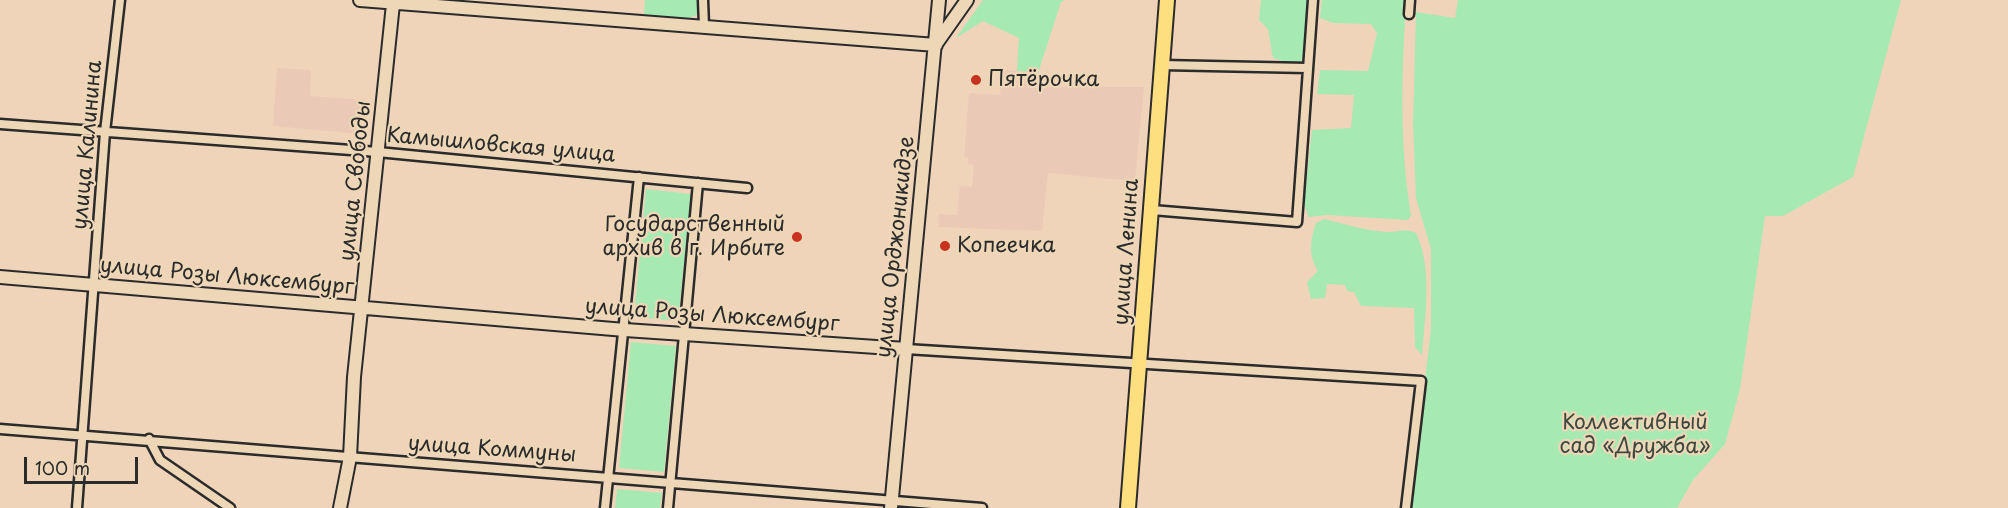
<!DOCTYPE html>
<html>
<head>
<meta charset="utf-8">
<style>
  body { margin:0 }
  #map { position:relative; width:2008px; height:508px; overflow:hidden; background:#f0d4ba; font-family:"Playpen Sans",sans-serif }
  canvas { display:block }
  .scale { position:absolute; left:24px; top:457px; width:114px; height:27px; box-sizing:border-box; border:3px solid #2b2b2b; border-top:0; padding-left:8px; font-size:18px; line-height:21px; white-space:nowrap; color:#2b2b2b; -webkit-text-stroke:4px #eed7b7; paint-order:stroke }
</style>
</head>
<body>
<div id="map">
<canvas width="2008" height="508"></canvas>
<div class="scale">100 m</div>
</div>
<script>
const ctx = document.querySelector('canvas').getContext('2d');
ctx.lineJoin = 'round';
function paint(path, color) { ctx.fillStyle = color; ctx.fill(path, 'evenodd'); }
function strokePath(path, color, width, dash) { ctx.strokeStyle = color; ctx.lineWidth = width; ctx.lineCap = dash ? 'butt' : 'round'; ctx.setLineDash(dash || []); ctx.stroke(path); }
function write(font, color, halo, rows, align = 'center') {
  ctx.font = font + ' "Playpen Sans",sans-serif'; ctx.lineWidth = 4.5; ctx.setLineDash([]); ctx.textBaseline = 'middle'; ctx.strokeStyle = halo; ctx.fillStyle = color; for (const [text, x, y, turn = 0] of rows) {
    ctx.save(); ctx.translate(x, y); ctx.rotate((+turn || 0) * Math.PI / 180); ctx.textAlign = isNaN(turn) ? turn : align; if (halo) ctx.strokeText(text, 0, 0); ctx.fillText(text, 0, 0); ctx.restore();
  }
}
const built = new Path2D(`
  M277,68L311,70L310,96L365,100L362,134L273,126Z
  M1002,70L1038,73V87H1144L1135,181L1048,173L1042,231L938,227L939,214L957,215L960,186L972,187L974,165L968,164V158L964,157L969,93L1000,95Z`);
const green = new Path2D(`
  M645,0H700L699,12L695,16L685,19L644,15Z
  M983,0H1065L1061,2L1038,73L1017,71L1019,38L983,21L956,38Z
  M1261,0H1309L1304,56L1300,63L1293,64L1273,58L1268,29L1259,20Z
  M1322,0H1406C1402,72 1399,143 1411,215L1408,220L1327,215L1308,217L1304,201L1312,130L1351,128L1354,95L1317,94L1320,70L1368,71L1377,33L1371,24L1333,23L1320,18Z
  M1458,0H1901L1853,177L1783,216H1765L1740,389L1725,444L1693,480L1677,508H1410L1431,329V249L1416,198L1413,124L1416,12L1455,18Z
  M646,189L691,194L678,321L634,317Z
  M1324,219C1345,224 1366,231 1387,232C1399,232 1404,228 1416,233C1433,269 1425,316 1422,355L1415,347L1414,308L1361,306L1354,292L1347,291L1345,285L1327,284L1325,298L1311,299L1307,282L1318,271C1308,255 1310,240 1316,223Z
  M631,342L676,346L664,472L619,468Z
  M617,489L662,493L660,508H615Z`);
const street = new Path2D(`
  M703,0L704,26
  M1409,14L1410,0
  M1162,65L1307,68
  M0,124L378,152L747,188
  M1152,210L1297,222L1313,0
  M906,349L1421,381L1406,508
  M0,429L982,508
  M149,439L160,460L230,508
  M77,508L105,132L120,0
  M605,508L639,177
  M668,508L698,183`);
const secondary = new Path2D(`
  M360,0L936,45
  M936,44L967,0
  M0,277L625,330L906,349
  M340,508L350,457L354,377L393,4
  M891,508L939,0`);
const primary = new Path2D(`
  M1128,508L1167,0`);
const markers = [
  [976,80,6,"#c8321e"],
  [797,237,6,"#c8321e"],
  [945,246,6,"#c8321e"]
];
const poiNames = [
  ["Пятёрочка",988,80],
  ["Государственный",785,225,"right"],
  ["архив в г. Ирбите",785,249,"right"],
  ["Копеечка",957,246]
];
const streetNames = [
  ["улица Калинина",88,145,-85],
  ["Камышловская улица",501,146,5],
  ["улица Свободы",356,181,-84],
  ["улица Орджоникидзе",896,247,-84],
  ["улица Ленина",1127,252,-86],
  ["улица Розы Люксембург",227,277,5],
  ["улица Розы Люксембург",712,316,4],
  ["улица Коммуны",492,450,4]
];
const parkNames = [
  ["Коллективный",1635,423],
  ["сад «Дружба»",1635,447]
];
paint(built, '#ebc9b7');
paint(green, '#a6e9b3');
strokePath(street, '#2b2b2b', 13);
strokePath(secondary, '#2b2b2b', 16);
strokePath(primary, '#2b2b2b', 18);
strokePath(street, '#eed7b7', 8);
strokePath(secondary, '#eed7b7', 12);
strokePath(primary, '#fddf80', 14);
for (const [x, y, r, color] of markers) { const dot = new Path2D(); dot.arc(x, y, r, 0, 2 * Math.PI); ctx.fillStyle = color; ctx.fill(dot); strokePath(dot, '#eed7b7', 2); }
write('21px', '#2b2b2b', '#eed7b7', poiNames, 'left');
write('21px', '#2b2b2b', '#eed7b7', streetNames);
write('21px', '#3d483f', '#eed7b7', parkNames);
</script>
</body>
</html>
